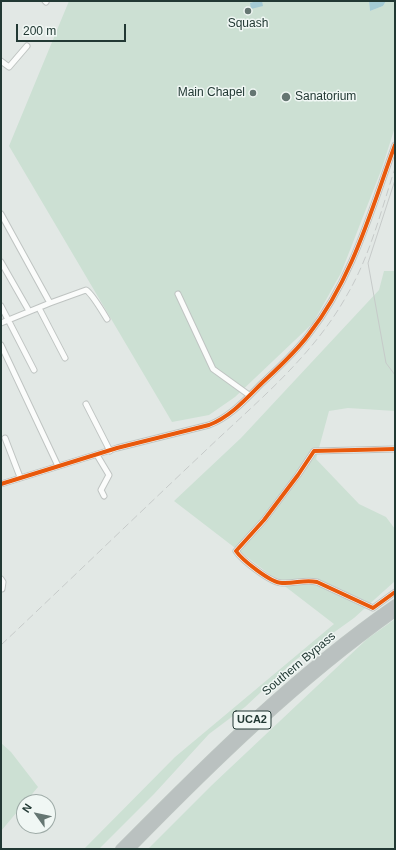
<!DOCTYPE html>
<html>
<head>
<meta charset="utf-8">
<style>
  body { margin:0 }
  #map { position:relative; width:396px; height:850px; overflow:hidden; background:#e2e8e5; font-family:Helvetica,sans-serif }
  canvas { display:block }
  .frame { position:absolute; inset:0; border:2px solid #223934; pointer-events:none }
  .north { position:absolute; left:16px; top:794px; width:40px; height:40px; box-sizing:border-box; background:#f0f7f4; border:1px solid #9eaba7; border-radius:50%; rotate:303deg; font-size:11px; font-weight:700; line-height:16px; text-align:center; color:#223934 }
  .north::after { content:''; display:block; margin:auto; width:14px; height:18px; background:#657672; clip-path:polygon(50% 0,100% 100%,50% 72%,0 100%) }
  .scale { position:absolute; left:16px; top:24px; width:110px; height:18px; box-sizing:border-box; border:2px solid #223934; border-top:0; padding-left:5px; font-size:12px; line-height:14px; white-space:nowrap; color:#223934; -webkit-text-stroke:3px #f0f7f4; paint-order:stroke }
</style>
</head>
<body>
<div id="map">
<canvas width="396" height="850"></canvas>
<div class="frame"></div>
<div class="north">N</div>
<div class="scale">200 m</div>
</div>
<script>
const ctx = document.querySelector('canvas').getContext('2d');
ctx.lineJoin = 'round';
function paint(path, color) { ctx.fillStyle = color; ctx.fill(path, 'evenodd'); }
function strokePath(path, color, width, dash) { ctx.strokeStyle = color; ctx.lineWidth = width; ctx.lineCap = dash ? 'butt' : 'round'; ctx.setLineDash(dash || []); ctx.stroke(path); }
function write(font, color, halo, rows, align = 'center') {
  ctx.font = font + ' Helvetica,sans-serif'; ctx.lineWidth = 3; ctx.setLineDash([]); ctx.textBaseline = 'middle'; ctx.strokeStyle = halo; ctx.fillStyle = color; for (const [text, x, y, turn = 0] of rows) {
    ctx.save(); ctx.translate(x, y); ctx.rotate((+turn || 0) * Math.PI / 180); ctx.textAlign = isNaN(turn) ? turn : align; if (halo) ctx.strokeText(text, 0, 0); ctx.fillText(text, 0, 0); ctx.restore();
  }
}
const green = new Path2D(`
  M69,1H369L370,11L383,6L386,1H395V127L382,168L341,273L313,323L235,397L209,415L172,422L9,146Z
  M384,271H395V411L348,408L329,411L316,459L359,504L386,517L395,529V581L354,618L294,661L245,707L209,734L154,794L99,849H84L175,757L334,624L174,501L241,438L379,290Z
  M395,619V849H148L212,785L367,639Z
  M1,743L11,752L38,787L1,831Z`);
const water = new Path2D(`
  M257,1H262L263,6L251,9L250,3Z
  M369,1H386L383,6L370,11Z`);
const minor = new Path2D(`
  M45,1L46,2
  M1,61L9,67L27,46
  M1,214L50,303L1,323
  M1,262L29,311
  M178,294L213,369L249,395
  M50,303L86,290C91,293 104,314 107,319
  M1,306L34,370
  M39,308L65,358
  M1,345L58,466
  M86,404L110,451
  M5,438L20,477
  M395,449L314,451L298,475L264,520L236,551C242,560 271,583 282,583C295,584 304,579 317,582L373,608L395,592
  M97,455L109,475L101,490L104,496
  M1,484L117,448L209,425C230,417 245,400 261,384C277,369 296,352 309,334C353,278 371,210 395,145
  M1,579L3,582L2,589`);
const highway = new Path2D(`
  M120,849C206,762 294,674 395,604
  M130,849C213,764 298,681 395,612`);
const tram = new Path2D(`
  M395,180L368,263L386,363L395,375`);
const rail = new Path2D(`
  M1,645C69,581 135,517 203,453C254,404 312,358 347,295C370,256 381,211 395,168`);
const cycleway = new Path2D(`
  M395,449L314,451L298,475L264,520L236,551C242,560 271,583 282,583C295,584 304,579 317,582L373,608L395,592
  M1,484L117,448L209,425C230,417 245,400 261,384C277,369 296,352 309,334C353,278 371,210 395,145`);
const markers = [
  [248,11,4,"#657672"],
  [253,93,4,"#657672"],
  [286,97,5,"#657672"]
];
const shields = [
  [252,720,38]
];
const shieldNames = [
  ["UCA2",252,720]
];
const poiNames = [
  ["Squash",248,24],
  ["Main Chapel",245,93,"right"],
  ["Sanatorium",295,97,"left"]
];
const streetNames = [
  ["Southern Bypass",299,664,-40]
];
paint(green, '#cce0d3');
paint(water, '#a4cbd4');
strokePath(minor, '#bfc4c2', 7);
strokePath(highway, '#bcc4c1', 10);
strokePath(minor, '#fbfcfb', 5);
strokePath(highway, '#bac1c0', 8);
strokePath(tram, '#c6cac9', 1);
strokePath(rail, '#c6cac9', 1, [8, 4]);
strokePath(cycleway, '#e8590c', 4);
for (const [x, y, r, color] of markers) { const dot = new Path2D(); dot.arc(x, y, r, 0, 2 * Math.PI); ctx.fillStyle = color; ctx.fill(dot); strokePath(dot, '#f0f7f4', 1.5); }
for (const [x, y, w] of shields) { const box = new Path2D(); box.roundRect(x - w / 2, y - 9, w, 18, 3); ctx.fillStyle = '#f0f7f4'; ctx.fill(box); strokePath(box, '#223934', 1); }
write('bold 11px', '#223934', null, shieldNames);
write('12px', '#223934', '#f0f7f4', poiNames);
write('12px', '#223934', '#f0f7f4', streetNames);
</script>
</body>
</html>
